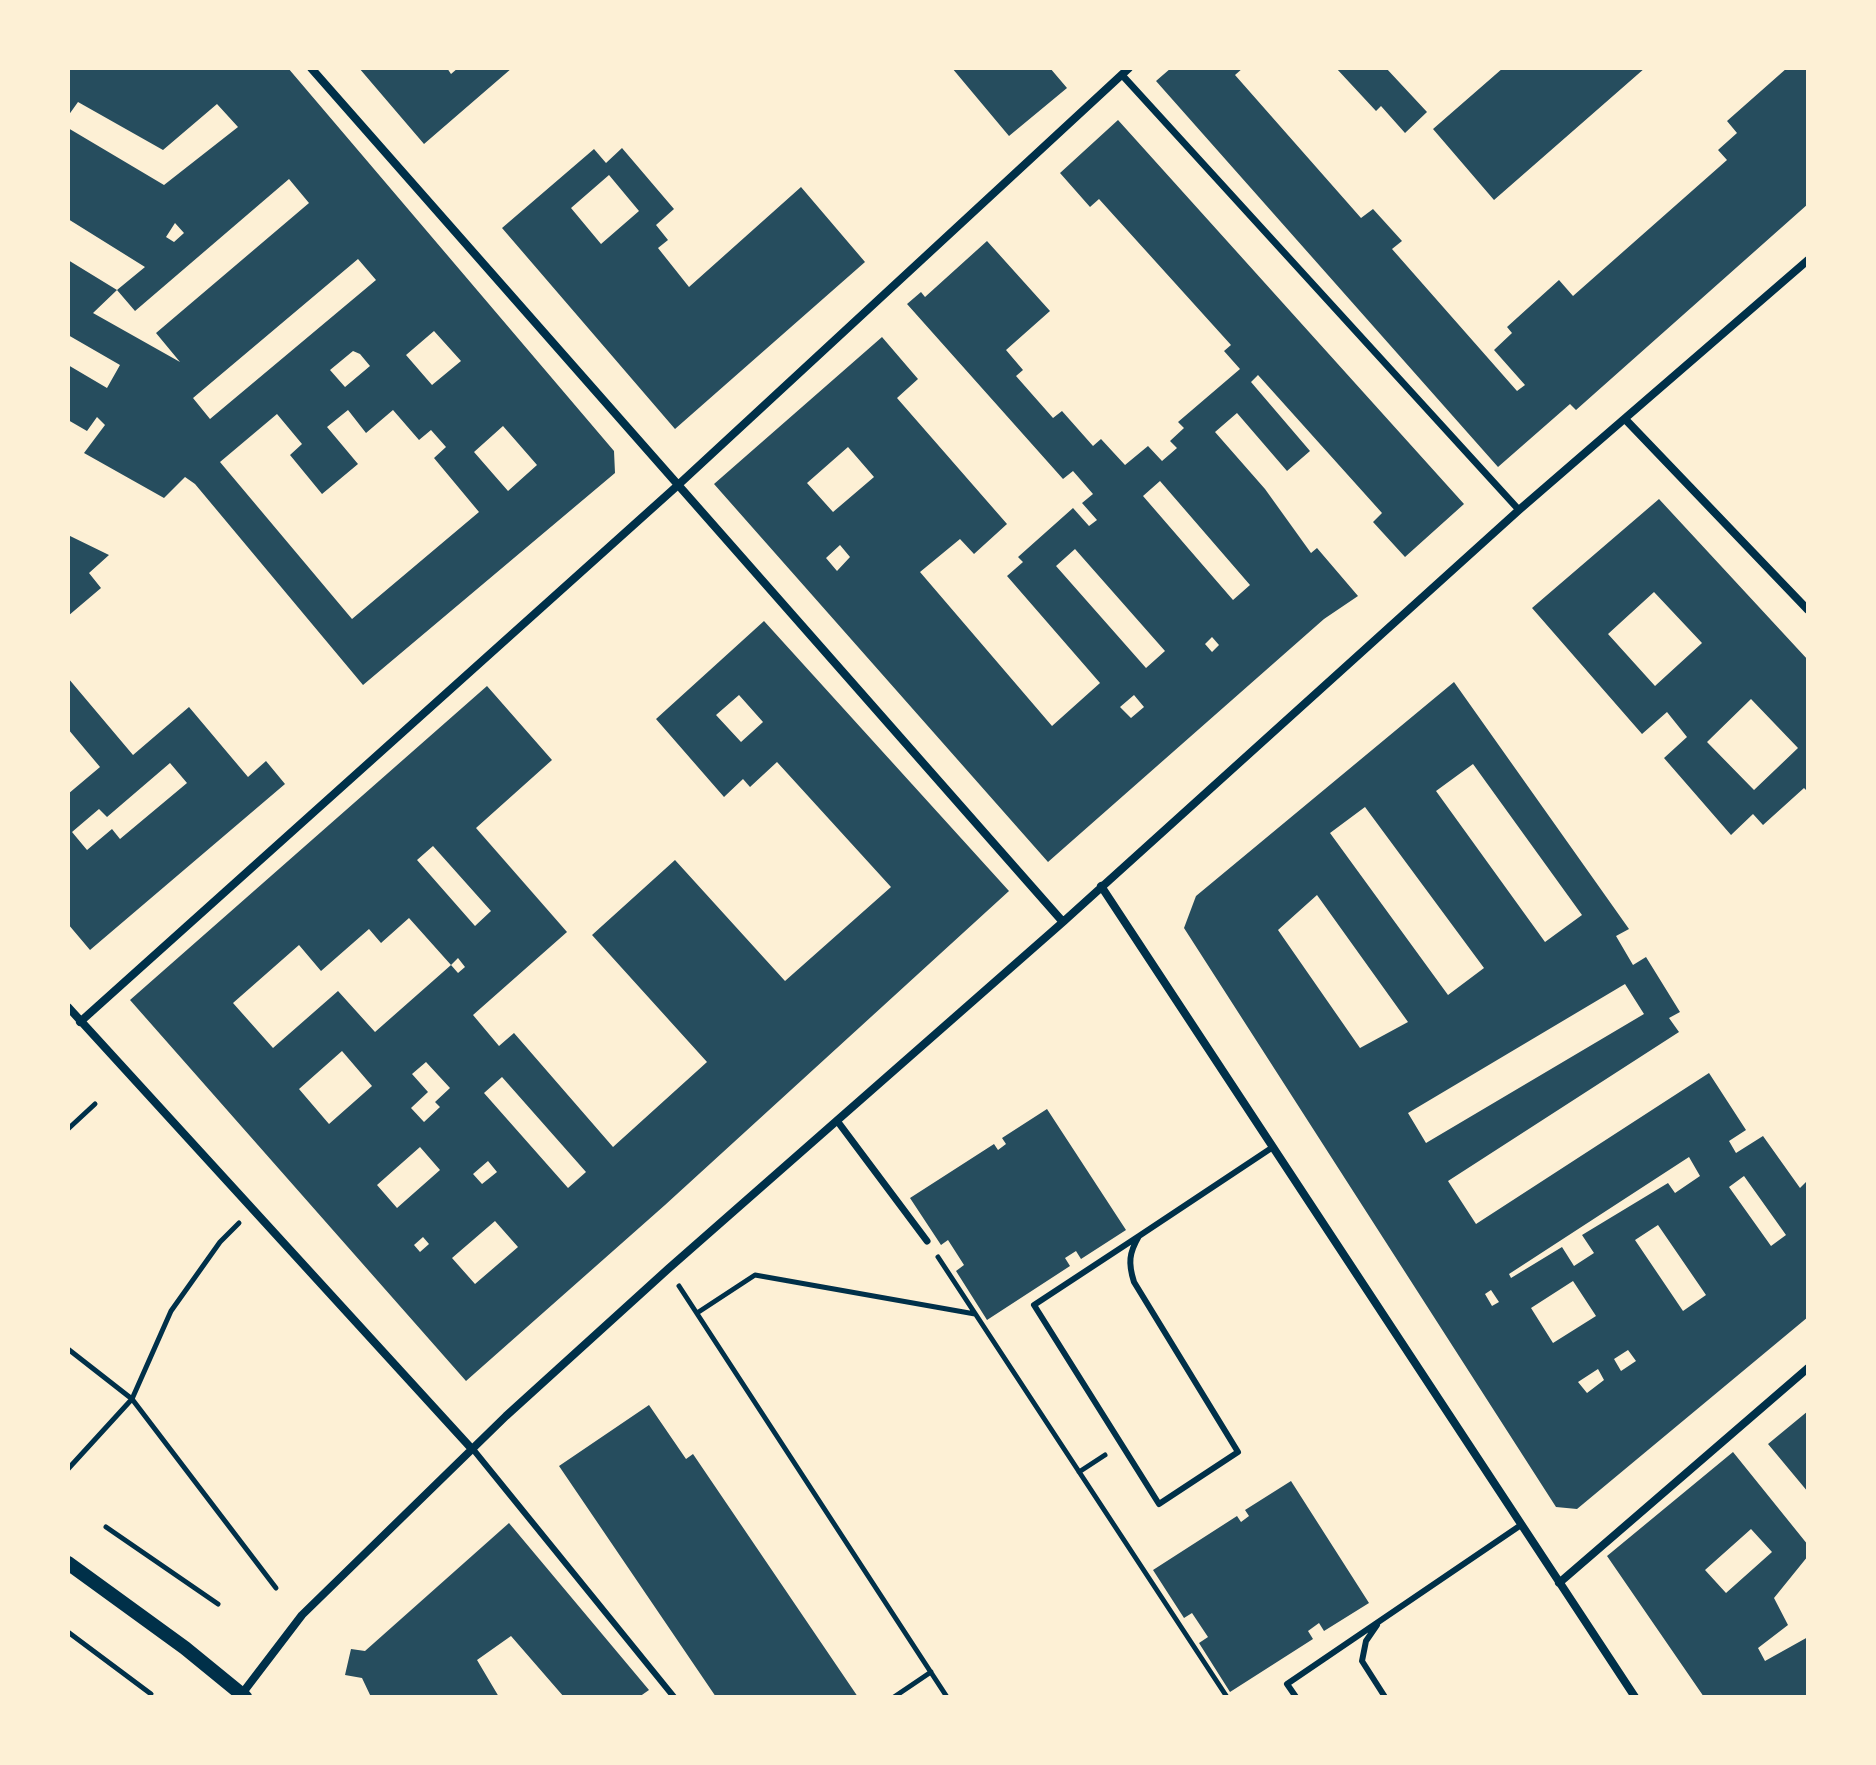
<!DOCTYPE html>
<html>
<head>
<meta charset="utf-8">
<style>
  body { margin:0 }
  #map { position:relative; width:1876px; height:1765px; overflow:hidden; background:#fdf0d5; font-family:Montserrat,sans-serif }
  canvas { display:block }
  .frame { position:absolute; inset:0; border:70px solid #fdf0d5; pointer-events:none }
</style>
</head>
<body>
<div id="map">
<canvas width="1876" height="1765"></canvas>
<div class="frame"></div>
</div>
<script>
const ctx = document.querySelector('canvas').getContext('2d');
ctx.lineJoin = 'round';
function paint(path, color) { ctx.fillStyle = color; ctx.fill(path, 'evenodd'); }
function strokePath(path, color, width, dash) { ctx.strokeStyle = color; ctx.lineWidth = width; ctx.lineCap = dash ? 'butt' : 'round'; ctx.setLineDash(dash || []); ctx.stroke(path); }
const building = new Path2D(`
  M68,68H288L614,451L615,473L363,685L195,484L185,477L164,498L84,453L105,425L97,417L87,431L68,420V365L107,388L120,365L68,335V260L117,290L93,313L180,362L156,333L309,203L289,179L135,311L117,290L145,267L68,219V128L164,185L238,127L217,104L163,150L78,102L68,116ZM175,223L184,233L174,242L166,237ZM358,259L376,280L210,419L193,398ZM434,331L461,361L432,385L406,355ZM353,351L360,354L370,366L345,387L330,370ZM348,410L366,433L393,410L419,440L431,430L446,447L434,458L479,512L352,619L220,462L277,414L302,444L290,455L322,494L358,464L327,427ZM503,426L537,465L508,491L474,452Z
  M359,68H447L451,74L458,68H512L424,144Z
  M952,68H1050L1067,88L1009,136Z
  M1171,68H1243L1235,75L1361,218L1373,209L1402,241L1392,249L1517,391L1525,385L1494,350L1512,333L1507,327L1559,280L1573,296L1727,160L1718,150L1737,133L1727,121L1787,68H1808V204L1576,410L1570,404L1498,467L1156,81Z
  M1336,68H1386L1427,112L1405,133L1381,106L1376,111Z
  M1503,68H1645L1494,200L1433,129Z
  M1118,120L1464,504L1405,557L1373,522L1382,513L1258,375L1251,382L1310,451L1287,471L1237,413L1215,432L1265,489L1311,553L1317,548L1358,596L1324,619L1048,862L714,484L882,337L918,379L897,398L1007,524L974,554L960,539L920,572L1052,726L1100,683L1007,576L1023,562L1018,557L1073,508L1089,526L1097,520L1082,503L1093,494L1073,471L1063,479L907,304L921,292L925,297L987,241L1050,311L1006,350L1023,370L1016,376L1053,418L1062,411L1093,446L1101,439L1125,465L1148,446L1162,461L1177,448L1170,441L1184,428L1178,422L1240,369L1224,351L1231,345L1099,199L1090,207L1060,173ZM848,447L874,477L833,512L807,483ZM1160,481L1250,585L1233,600L1143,496ZM840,545L850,557L837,571L826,558ZM1075,549L1165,651L1146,668L1056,566ZM1212,637L1219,645L1212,652L1205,644ZM1134,695L1144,707L1131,718L1120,707Z
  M622,148L674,209L656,225L668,240L658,248L689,287L801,187L865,262L675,429L502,228L594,149L606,163ZM609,175L639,211L601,244L571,208Z
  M1659,499L1808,660V792L1804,788L1763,825L1753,814L1731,835L1664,758L1687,737L1667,712L1642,734L1532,608ZM1654,592L1702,643L1655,686L1608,634ZM1751,699L1798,748L1754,790L1707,742Z
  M68,535L109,555L89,573L101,588L68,616Z
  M764,621L1009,891L665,1205L466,1381L130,1000L487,686L552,760L476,828L567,932L473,1015L499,1046L514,1033L613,1147L707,1062L592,935L675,860L785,981L891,887L777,762L750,787L743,779L724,797L656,719ZM739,695L763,722L741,742L716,715ZM433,846L491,911L475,926L417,860ZM409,918L451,965L458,958L465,967L458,973L451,965L375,1032L338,991L273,1048L233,1003L299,945L321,971L369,929L381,943ZM342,1051L372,1086L329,1124L299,1089ZM426,1062L450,1088L435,1102L440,1107L424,1122L411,1108L428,1092L412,1074ZM502,1077L586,1172L568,1188L484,1093ZM420,1147L440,1170L397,1208L377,1185ZM488,1161L497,1172L482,1184L473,1174ZM495,1221L518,1247L475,1284L452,1258ZM423,1237L429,1244L420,1252L414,1245Z
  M68,678L133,755L189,707L248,777L266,761L285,784L90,950L68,924V794L100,767L68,729ZM170,763L187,783L120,839L112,829L87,850L72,832L99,809L107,817Z
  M1454,682L1629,929L1616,936L1633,965L1646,957L1680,1012L1669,1018L1679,1032L1448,1181L1476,1224L1709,1073L1746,1130L1729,1141L1736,1153L1763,1136L1800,1188L1808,1180V1317L1577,1509L1556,1507L1184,928L1196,896ZM1473,764L1582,915L1545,942L1436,791ZM1365,807L1484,968L1448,995L1330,833ZM1317,895L1408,1022L1360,1048L1278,930ZM1625,984L1644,1014L1426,1143L1408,1113ZM1689,1157L1700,1176L1675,1193L1668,1183L1582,1235L1594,1253L1574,1266L1562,1247L1511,1278L1509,1274ZM1744,1176L1786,1235L1771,1246L1729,1187ZM1658,1225L1706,1295L1683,1311L1635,1240ZM1573,1281L1596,1316L1553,1343L1531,1308ZM1491,1290L1499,1302L1492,1306L1485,1294ZM1628,1350L1636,1361L1621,1371L1614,1359ZM1598,1369L1604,1380L1587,1393L1578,1382Z
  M1047,1109L1126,1230L1081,1259L1076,1251L1065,1258L1070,1266L987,1320L956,1271L964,1265L948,1240L941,1245L910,1198L994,1144L998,1150L1006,1144L1002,1138Z
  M649,1405L686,1459L693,1454L858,1697H716L559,1466Z
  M1808,1411V1492L1768,1444Z
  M1733,1452L1808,1545V1556L1774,1598L1788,1625L1758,1648L1765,1661L1808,1637V1697H1704L1607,1556ZM1751,1529L1772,1552L1726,1593L1705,1570Z
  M1291,1481L1369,1603L1324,1631L1319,1623L1308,1631L1313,1639L1230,1692L1199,1643L1208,1637L1192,1613L1184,1618L1153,1570L1237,1516L1241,1522L1249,1516L1245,1510Z
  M509,1523L649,1690L639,1697H564L511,1636L477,1660L499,1697H371L362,1678L345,1675L351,1649L365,1651Z`);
const path = new Path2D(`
  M68,1129L95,1104
  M938,1257L1227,1697
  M679,1286L947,1697
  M697,1313L755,1275L975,1314
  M68,1349L132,1399L276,1588
  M68,1469L132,1399L171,1311L220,1242L239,1223
  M1079,1472L1105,1455
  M106,1527L218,1604
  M68,1632L151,1694
  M894,1697L931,1672`);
const service = new Path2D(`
  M1139,1236L1034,1305L1159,1504L1238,1452L1134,1282C1128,1263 1129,1253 1139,1236L1273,1147
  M472,1448L674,1697
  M1377,1625L1366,1641L1362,1661L1385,1697
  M1296,1697L1287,1684L1521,1525`);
const pedestrian = new Path2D(`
  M1122,75L1519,510
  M838,1122L927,1241`);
const minor = new Path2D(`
  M311,68L1063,922
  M1625,419L1808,610
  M1101,886L1635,1697
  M68,1007L471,1448
  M80,1022L677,486L1129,68
  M1559,1583L1808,1368
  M241,1695L302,1615L506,1416L668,1269L1063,922L1519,510L1808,260`);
const tertiary = new Path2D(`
  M68,1563L185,1648L245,1697`);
paint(building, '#264d5e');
strokePath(path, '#003049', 5);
strokePath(service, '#003049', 6);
strokePath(pedestrian, '#003049', 7);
strokePath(minor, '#003049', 8);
strokePath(tertiary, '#003049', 14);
</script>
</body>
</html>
